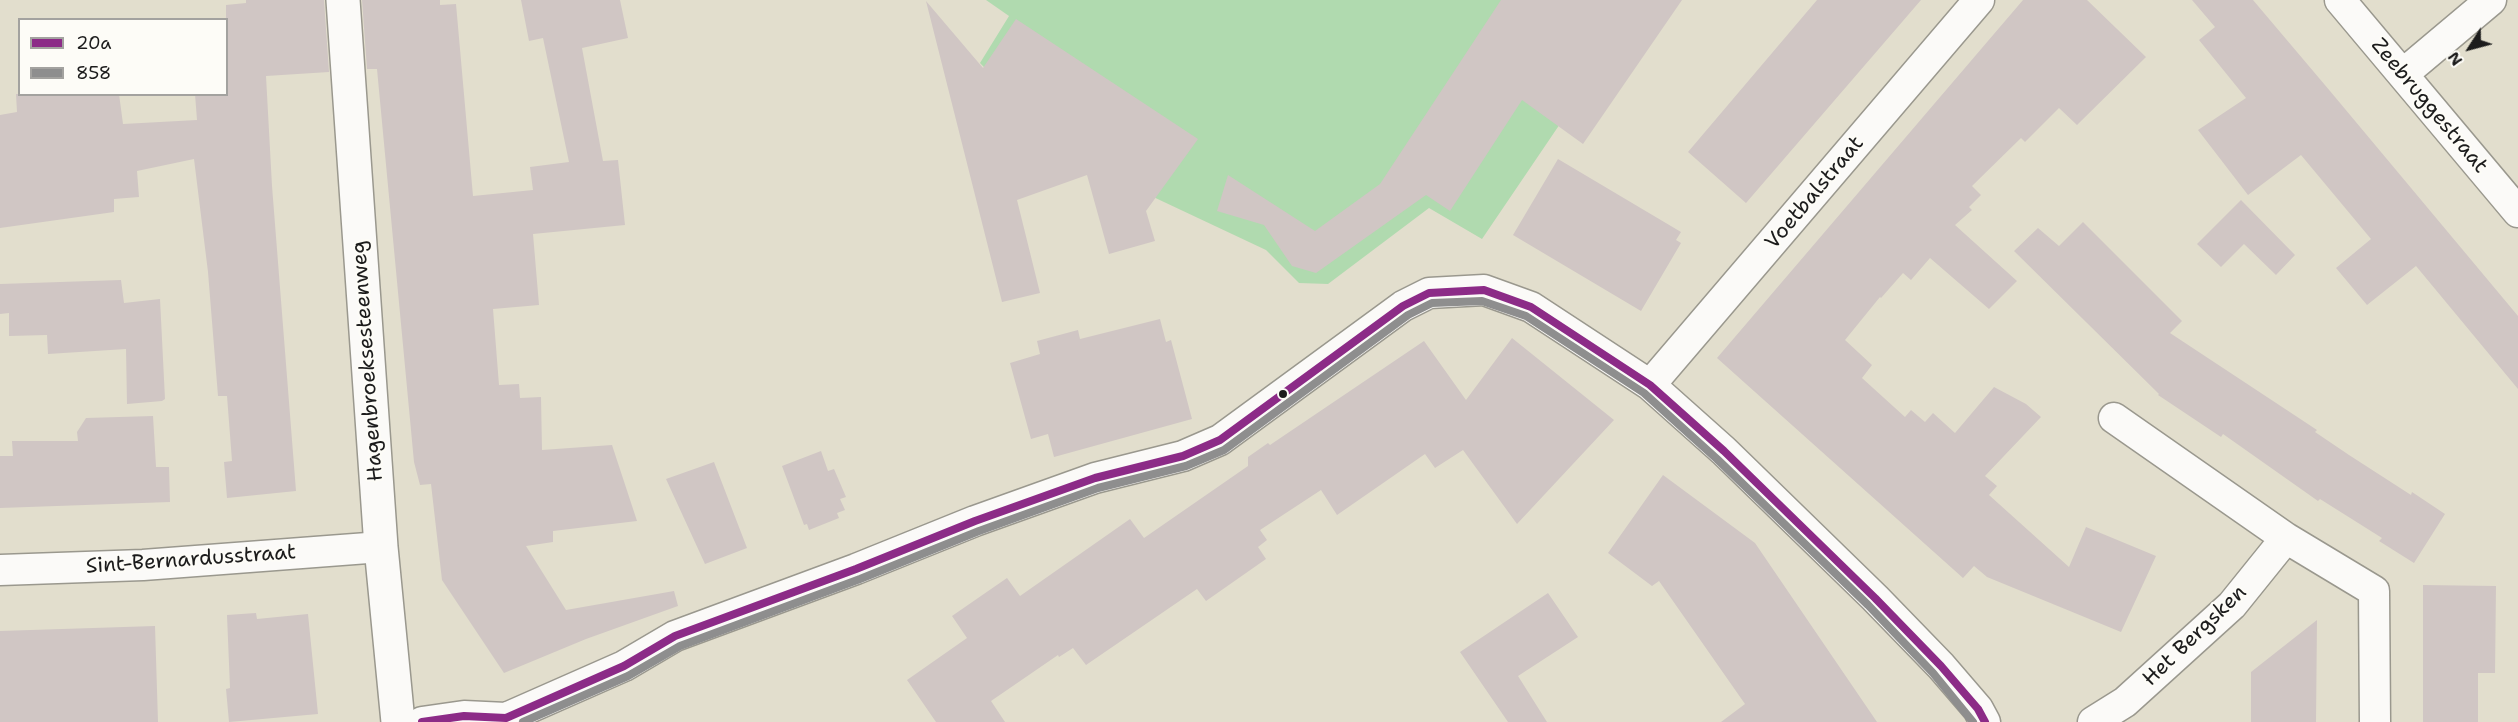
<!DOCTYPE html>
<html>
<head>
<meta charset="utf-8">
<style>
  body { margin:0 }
  #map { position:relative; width:2518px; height:722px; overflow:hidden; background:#e2decd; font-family:"Shantell Sans",sans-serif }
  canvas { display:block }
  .legend { position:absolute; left:18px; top:18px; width:210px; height:78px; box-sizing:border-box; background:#fdfcf7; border:2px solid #a3a29f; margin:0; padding:8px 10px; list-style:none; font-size:18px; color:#1c1c1c }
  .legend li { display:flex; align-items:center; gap:12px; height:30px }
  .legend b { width:30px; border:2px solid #a3a29f }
  .north { position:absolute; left:2440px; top:18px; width:60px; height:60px; -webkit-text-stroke:4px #fdfcf7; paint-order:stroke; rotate:234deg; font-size:16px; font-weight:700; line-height:24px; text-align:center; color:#1c1c1c }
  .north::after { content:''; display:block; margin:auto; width:21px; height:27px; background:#1c1c1c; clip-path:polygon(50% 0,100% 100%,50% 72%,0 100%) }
</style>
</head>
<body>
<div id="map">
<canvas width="2518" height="722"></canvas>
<ul class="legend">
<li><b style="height:8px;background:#8c2b87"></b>20a</li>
<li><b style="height:8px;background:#8e8e8e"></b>858</li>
</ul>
<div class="north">N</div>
</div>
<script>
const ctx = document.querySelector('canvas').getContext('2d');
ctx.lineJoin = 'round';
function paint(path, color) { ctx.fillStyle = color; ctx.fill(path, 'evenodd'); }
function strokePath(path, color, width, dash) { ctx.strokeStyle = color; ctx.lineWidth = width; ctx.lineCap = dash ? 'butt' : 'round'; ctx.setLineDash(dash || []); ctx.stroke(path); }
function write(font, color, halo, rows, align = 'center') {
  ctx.font = font + ' "Shantell Sans",sans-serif'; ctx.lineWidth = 4.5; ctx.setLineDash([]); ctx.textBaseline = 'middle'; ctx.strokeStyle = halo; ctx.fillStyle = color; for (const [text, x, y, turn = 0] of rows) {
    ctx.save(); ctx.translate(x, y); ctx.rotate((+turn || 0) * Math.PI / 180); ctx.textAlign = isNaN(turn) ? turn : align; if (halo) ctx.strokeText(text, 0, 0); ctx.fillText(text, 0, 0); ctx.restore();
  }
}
const green = new Path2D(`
  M986,0H1644L1482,239L1429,208L1328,284L1299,283L1266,250L1096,170L1028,112L980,63L1009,16Z`);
const building = new Path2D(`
  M246,0H324L329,72L266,76L272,186L296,491L227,498L224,462L232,461L227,396H218L208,272L194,159L137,171L139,197L114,199V212L0,228V115L17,112L16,94H119L123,124L197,120L195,94H226V5L246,3Z
  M362,0H440V5L456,4L473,196L533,190L530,167L569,162L543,38L529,41L521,0H620L628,38L582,48L603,161L618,160L625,225L533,234L539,305L493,309L499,385L519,384L520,398L541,397L542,450L612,445L637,521L553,531V542L526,546L566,610L674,591L678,606L586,639L504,673L442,580L431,484L420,485L414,462L377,69H367Z
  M1501,0H1682L1583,144L1522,100L1450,211L1426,195L1316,273L1292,266L1264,225L1217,211L1228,175L1315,231L1380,184Z
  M1817,0H1921L1746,203L1688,152Z
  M2023,0H2087L2146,57L2077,125L2059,108L2025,142L2021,138L1972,186L1981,195L1969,207L1972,210L1955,225L2017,281L1989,309L1930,258L1911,280L1903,273L1881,298L1880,297L1845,340L1872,365L1862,378L1905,417L1911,410L1925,422L1933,413L1955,433L1994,387L2026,404L2041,417L1985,476L1997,486L1989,495L2069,567L2086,527L2156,556L2121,632L1987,577L1974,566L1963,578L1717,358Z
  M2192,0H2253L2330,91L2518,316V389L2416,266L2367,305L2336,268L2371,239L2301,155L2248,195L2198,130L2246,98L2199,40L2215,27Z
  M926,1L983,68L1016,19L1198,139L1146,211L1155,241L1109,254L1087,175L1017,200L1040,293L1002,302Z
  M1558,159L1681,232L1676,240L1681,243L1641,311L1513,235Z
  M2241,200L2295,255L2276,275L2244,244L2221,267L2197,244Z
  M2083,222L2182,321L2170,333L2317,430L2315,432L2349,455L2411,495L2412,492L2445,514L2414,563L2379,541L2382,538L2320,499L2318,501L2223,434L2221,437L2158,395L2159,394L2014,251L2038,228L2059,246Z
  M121,280L124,303L160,299L165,399L162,401L127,404L126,349L48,354L47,335L9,336V313L0,314V284Z
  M1160,319L1166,342L1171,340L1192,419L1054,457L1048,434L1031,439L1010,363L1040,354L1037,341L1078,330L1080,339Z
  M1512,338L1614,420L1517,524L1463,450L1435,468L1425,454L1337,515L1321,490L1260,530L1267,540L1258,547L1266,559L1206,601L1197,589L1086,665L1073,648L1059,657L1058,655L991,701L1005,722H936L907,680L967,638L952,616L1007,578L1020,596L1130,519L1144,538L1248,466V457L1268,443L1270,445L1424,341L1466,400Z
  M153,416L156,467H169L170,502L0,508V456H13L12,441H78L77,432L86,418Z
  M821,451L828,471L834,469L846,497L840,499L845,510L837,513L839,518L809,530L807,524L804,525L782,466Z
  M714,462L747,548L705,564L666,479Z
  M1663,475L1755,543L1877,722H1721L1745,704L1659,581L1652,586L1608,553Z
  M2423,585L2496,586L2495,673H2478V722H2423Z
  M1548,593L1578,637L1518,676L1547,722H1508L1460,652Z
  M256,613L257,619L308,614L318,714L229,722L226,689L230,688L227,615Z
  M2317,620L2316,722H2251V672Z
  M155,626L158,722H0V631Z`);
const street = new Path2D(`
  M2340,0L2518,212
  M2403,74L2491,0
  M1650,385L1979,0
  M2286,538L2374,591L2375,722
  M0,570L143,565L381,547
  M422,722L464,716L506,718L624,666L675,636L856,569L975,521L1095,478L1183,456L1220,440L1403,306L1429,293L1484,290L1531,307L1650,385L1724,451L1875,598L1941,666L1978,709L1985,722
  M2093,722L2125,702L2232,605L2286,538L2114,418`);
const secondary = new Path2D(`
  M343,0L381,547L398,722`);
const bus1 = new Path2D(`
  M422,722L464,716L506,718L624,666L675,636L856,569L975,521L1095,478L1183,456L1220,440L1403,306L1429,293L1484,290L1531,307L1650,385L1724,451L1875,598L1941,666L1978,709L1985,722`);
const bus2 = new Path2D(`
  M523,722L628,676L680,646L860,579L979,531L1098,488L1186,466L1224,450L1408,315L1432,303L1482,301L1526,316L1644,393L1717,459L1868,605L1933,673L1973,722`);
const markers = [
  [1283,394,5,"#1c1c1c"]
];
const streetNames = [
  ["Zeebruggestraat",2429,106,50],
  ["Voetbalstraat",1815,193,-50],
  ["Hagenbroeksesteenweg",368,361,-94],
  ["Sint-Bernardusstraat",191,560,-4],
  ["Het Bergsken",2195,636,-44]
];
paint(green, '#b0daaf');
paint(building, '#d0c6c4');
strokePath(street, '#9a988e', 33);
strokePath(secondary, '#9a988e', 36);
strokePath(street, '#fbfaf8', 30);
strokePath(secondary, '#fbfaf8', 33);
strokePath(bus1, '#8c2b87', 8);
strokePath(bus2, '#8e8e8e', 8);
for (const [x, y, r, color] of markers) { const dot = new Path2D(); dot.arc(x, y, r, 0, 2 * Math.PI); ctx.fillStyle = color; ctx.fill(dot); strokePath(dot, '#fdfcf7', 2); }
write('21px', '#1c1c1c', '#fdfcf7', streetNames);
</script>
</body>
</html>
